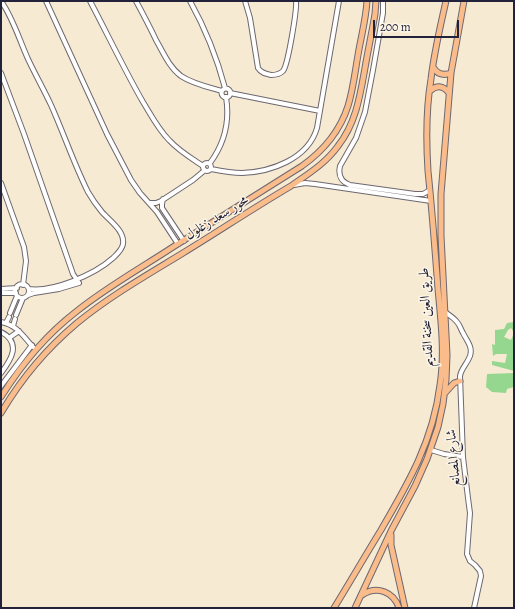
<!DOCTYPE html>
<html>
<head>
<meta charset="utf-8">
<style>
  body { margin:0 }
  #map { position:relative; width:515px; height:609px; overflow:hidden; background:#f7ead3; font-family:Alegreya,serif }
  canvas { display:block }
  .frame { position:absolute; inset:0; border:2px solid #22223b; pointer-events:none }
  .scale { position:absolute; left:373px; top:20px; width:86px; height:18px; box-sizing:border-box; border:2px solid #22223b; border-top:0; padding-left:5px; font-size:12px; line-height:14px; white-space:nowrap; color:#22223b; -webkit-text-stroke:3px #fcf5e5; paint-order:stroke }
</style>
</head>
<body>
<div id="map">
<canvas width="515" height="609"></canvas>
<div class="frame"></div>
<div class="scale">200 m</div>
</div>
<script>
const ctx = document.querySelector('canvas').getContext('2d');
ctx.lineJoin = 'round';
function paint(path, color) { ctx.fillStyle = color; ctx.fill(path, 'evenodd'); }
function strokePath(path, color, width, dash) { ctx.strokeStyle = color; ctx.lineWidth = width; ctx.lineCap = dash ? 'butt' : 'round'; ctx.setLineDash(dash || []); ctx.stroke(path); }
function write(font, color, halo, rows, align = 'center') {
  ctx.font = font + ' Alegreya,Amiri,serif'; ctx.lineWidth = 3; ctx.setLineDash([]); ctx.textBaseline = 'middle'; ctx.strokeStyle = halo; ctx.fillStyle = color; for (const [text, x, y, turn = 0] of rows) {
    ctx.save(); ctx.translate(x, y); ctx.rotate((+turn || 0) * Math.PI / 180); ctx.textAlign = isNaN(turn) ? turn : align; if (halo) ctx.strokeText(text, 0, 0); ctx.fillText(text, 0, 0); ctx.restore();
  }
}
const green = new Path2D(`
  M514,322V330L513,331L511,328L508,330L504,337L511,340L514,333V371L492,365V361L505,363L507,354H496L493,356L492,344L495,345V330L504,329L507,323Z
  M514,373V387L507,389L506,393L492,392L486,387L487,374Z`);
const minor = new Path2D(`
  M1,1C13,18 19,39 28,59C35,74 44,90 51,105C64,134 74,164 88,192C92,199 97,206 102,212C110,221 125,231 123,244C122,250 117,254 113,258C94,275 53,292 29,289
  M46,1L107,134L131,180L140,193L157,212L178,244
  M90,1C108,35 124,69 143,102C151,115 158,129 169,140C179,151 191,158 203,166
  M136,1C143,14 150,27 156,40C163,52 169,67 181,76C193,84 208,87 222,91
  M190,1C205,28 217,58 225,88
  M245,1L250,18L258,68C261,73 266,74 271,75C276,75 280,74 283,71C288,65 297,10 296,1
  M383,1V13L373,70L365,112L356,138L340,166C338,175 341,182 350,185L415,194H423L430,190
  M1,73L24,134L73,274L79,283L59,289L34,293L28,295
  M221.5 93a4.5 4.5 0 1 1 9 0a4.5 4.5 0 1 1-9 0Z
  M230,93L320,111
  M203 167a4 4 0 1 1 8 0a4 4 0 1 1-8 0Z
  M210,163C224,144 230,121 226,97
  M211,169C221,171 232,173 242,173C271,172 308,159 317,128L339,1
  M1,183L24,247L26,261L23,285
  M294,185L305,183L315,184L431,201
  M163,199L162,204V208L184,241
  M150,203H156L161,201L193,180L205,170
  M15 291a7 7 0 1 1 14 0a7 7 0 1 1-14 0Z
  M1,289L17,288
  M1,293H16
  M445,312C449,315 454,318 457,322C460,325 461,330 463,333C467,341 473,347 470,356C467,364 461,369 460,376L463,457L468,498L470,513L467,554L470,561L475,565L480,571L481,576L474,608
  M10,313L17,296
  M16,315L23,298
  M1,322C17,325 23,336 33,347
  M6,323L9,317
  M13,326L15,319
  M1,332C22,343 11,360 1,373
  M9,338L19,331
  M1,386L32,345
  M431,450L444,454L463,457`);
const major = new Path2D(`
  M433,67C437,74 443,76 451,73
  M430,91C436,85 443,85 449,93
  M445,393L454,383L460,381
  M1,397C21,365 47,334 77,311C107,287 141,268 173,247C216,220 259,193 302,166C323,151 340,131 348,106C353,90 355,72 358,55C361,37 366,19 367,1
  M1,413C21,379 46,349 77,323C110,296 147,275 183,253C219,231 255,207 291,186C308,174 326,163 338,146C356,123 360,96 365,68C368,50 372,32 375,14L376,1
  M391,535V545L405,608
  M362,595C377,585 394,592 399,608
  M334,608C350,582 365,556 381,530C409,482 433,441 440,385C445,353 441,321 438,289C435,249 432,210 428,171C426,140 426,109 431,79C434,53 440,27 446,1
  M355,608L391,531L415,486L427,459L438,427L443,404L446,380L447,355L441,236V194L451,73L464,1`);
const streetNames = [
  ["محور سعد زغلول",217,218,-32],
  ["طريق العين سخنة القديم",427,317,-93],
  ["شارع المصانع",454,458,-95]
];
paint(green, '#95d78f');
strokePath(minor, '#6d6870', 6);
strokePath(major, '#6d6870', 7);
strokePath(minor, '#fff', 4);
strokePath(major, '#fabc8b', 5);
write('14px', '#22223b', '#fcf5e5', streetNames);
</script>
</body>
</html>
